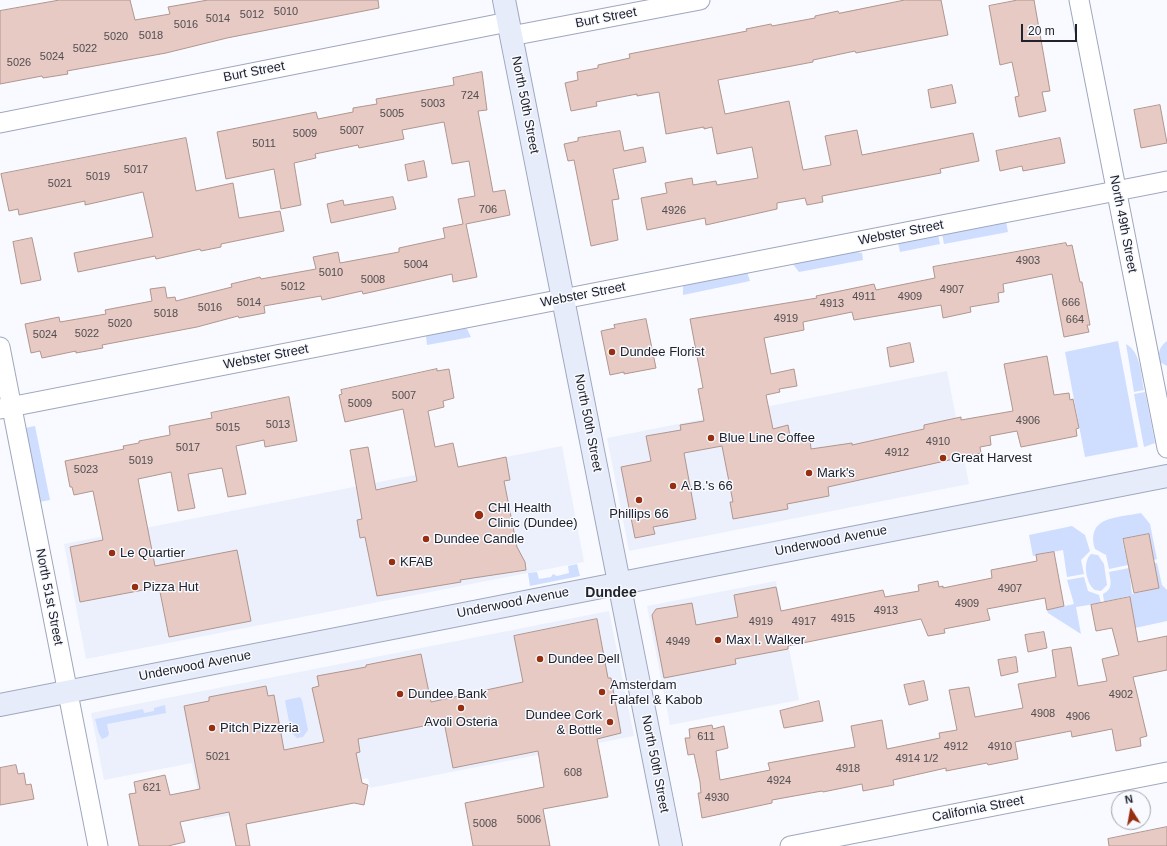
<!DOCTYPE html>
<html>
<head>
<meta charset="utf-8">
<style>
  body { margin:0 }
  #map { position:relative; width:1167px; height:846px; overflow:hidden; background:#f8faff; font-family:Arial,sans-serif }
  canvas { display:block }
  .north { position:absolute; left:1111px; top:790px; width:40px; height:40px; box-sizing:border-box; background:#f8faff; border:1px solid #a2a4ab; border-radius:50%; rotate:349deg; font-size:11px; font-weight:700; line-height:16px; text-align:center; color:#20232c }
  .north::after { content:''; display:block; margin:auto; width:14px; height:18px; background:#962e0f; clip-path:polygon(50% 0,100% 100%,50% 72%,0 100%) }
  .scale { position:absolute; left:1021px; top:24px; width:56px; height:18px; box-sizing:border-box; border:2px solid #20232c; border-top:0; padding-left:5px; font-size:12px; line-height:14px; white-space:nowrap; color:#20232c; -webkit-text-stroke:3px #f8faff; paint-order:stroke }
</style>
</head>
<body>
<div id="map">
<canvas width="1167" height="846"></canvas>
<div class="north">N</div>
<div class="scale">20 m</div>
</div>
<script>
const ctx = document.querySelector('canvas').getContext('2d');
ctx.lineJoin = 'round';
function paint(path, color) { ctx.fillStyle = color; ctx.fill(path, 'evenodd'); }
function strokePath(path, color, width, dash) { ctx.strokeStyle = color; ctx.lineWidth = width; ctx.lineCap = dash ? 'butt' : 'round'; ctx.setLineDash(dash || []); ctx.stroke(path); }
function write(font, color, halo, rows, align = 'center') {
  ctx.font = font + ' Arial,sans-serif'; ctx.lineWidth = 3; ctx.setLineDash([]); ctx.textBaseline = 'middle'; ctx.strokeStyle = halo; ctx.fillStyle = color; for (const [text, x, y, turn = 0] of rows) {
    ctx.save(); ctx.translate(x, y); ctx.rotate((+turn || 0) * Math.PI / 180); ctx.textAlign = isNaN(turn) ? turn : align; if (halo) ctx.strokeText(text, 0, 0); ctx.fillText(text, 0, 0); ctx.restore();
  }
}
const built = new Path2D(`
  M947,371L969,484L629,551L607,438Z
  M562,446L584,562L86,659L64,544Z
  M776,581L799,700L670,725L647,606Z
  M609,611L634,736L370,788L368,778L253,800L254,811L204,820L192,763L104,780L91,713Z`);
const green = new Path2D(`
  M1006,221L1008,232L944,244L942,234Z
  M938,235L940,244L900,252L898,243Z
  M851,251L862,253L863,260L799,272L792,263Z
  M747,272L750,281L683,295V285Z
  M466,327L471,337L427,345L426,336Z
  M1118,341L1138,447L1085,457L1065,352Z
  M1167,341V366L1160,362C1157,353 1160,346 1167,341Z
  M1126,344C1141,352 1141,375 1144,390L1134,392Z
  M1145,392L1155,443L1144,447L1134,394Z
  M35,426L50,500L39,502L25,428Z
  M1141,513L1150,524L1157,559L1154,560L1148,534L1122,539L1128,565L1109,569L1106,555L1095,549C1086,516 1117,518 1141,513Z
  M1072,526L1085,535L1090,551L1081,560L1084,574L1067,577L1063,550L1033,556L1029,535Z
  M1091,554L1098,555L1104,564L1107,585L1101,591L1095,590C1086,584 1082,562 1091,554Z
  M1154,563H1157L1162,585L1167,590V621L1135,628L1129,596L1104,602L1103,594C1113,589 1111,582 1109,572L1129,568L1132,594L1159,588Z
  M577,564L580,576L530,586L528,573L537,572L539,579L551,577L553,574L557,576L569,573L568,566Z
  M1084,577L1088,591L1099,595L1101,603L1076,607L1081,634L1048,613L1047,610L1074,604L1067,580Z
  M300,697L302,700L308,730L303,737L297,738L291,732L285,701L286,700Z
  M165,705L166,713L107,724L109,734L107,737L102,739L99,734L95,719L143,709L144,713L154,711V708Z`);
const building = new Path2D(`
  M60,0H130L135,20L170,14L168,7L208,0H378L379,8L227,38L166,53L67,71L68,74L43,78L42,76L0,84V11Z
  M905,0H941L948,35L856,53L855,51L813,60V62L718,80L725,114L789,101L803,170L831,165L825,136L857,130L862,155L973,133L979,161L940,169L941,173L822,196L823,202L807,205L805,198L777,203V209L706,225L705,218L647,230L641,198L667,193L665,183L692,178L693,185L716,181L717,185L758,178L752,147L717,154L712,127L704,129V127L666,134L659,92L637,96V94L596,102L597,106L571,111L565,83L578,80L577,72L598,68V65L630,58L629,54L747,31L746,29L771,24L772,26L815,18V16L838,11L839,13Z
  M1018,0H1034L1050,91L1042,92L1046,111L1019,117L1015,97L1019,96L1012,62L1000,65L989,6Z
  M482,72L487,110L478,111L493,192L505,190L510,215L466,224L477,277L453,282L452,274L363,294L362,291L322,300L321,296L264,306L265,313L239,318L238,316L197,327L102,345L103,348L76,353V351L42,358L40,351L31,353L25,324L59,317L60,322L106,314L105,310L152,301L150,289L165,287L167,298L175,297L176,301L232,287L231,284L260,277L261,279L316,269L313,257L338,252L340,263L399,252V248L445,238L443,228L463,224L458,199L475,196L469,161L452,164L444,122L402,130L404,139L359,148L358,145L315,154L316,158L294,163L301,205L281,209L274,169L226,179L217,132L316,112L318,119L353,112V108L377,104L376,99L454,85L453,78Z
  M952,85L956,103L931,108L928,90Z
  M1160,105L1167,143L1141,148L1134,110Z
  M620,131L624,151L643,147L646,162L613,169L619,199L612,200L618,240L591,246L574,160L568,161L564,144L578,141V138Z
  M186,138L196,191L233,183L239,218L280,211L284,231L221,244V247L201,251L200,249L156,259L155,256L78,272L74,253L153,237L143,192L85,205V201L19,215L18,209L9,211L1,174Z
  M1060,138L1065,163L1023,171L1022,166L1000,171L996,151Z
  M424,161L427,177L408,181L405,165Z
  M393,197L396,209L331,223L327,204L343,200L344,205Z
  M32,238L41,280L21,284L13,242Z
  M1066,243L1067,246L1072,245L1080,282H1082L1090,325H1087L1089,332L1064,337L1052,274L1003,284L1004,292L998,293L999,302L970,307L971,312L943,318L941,305L854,320L852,312L803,322L804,330L764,338L771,374L794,369L797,386L779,389L780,392L766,395L773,429L788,425L791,442L810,439L811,449L852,443V445L924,429V425L961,417V420L1013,411L1004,364L1047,356L1054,395L1069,393L1070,400L1073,399L1079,428L1076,429L1077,436L1021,447L1017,431L990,436L991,445L980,447L981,453L828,487L829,496L787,504L788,509L733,519L730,502H733L722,446L684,453L696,519L653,527L655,534L635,538L621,467L651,461L646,436L681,430L680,425L704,421L698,389L703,388L690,319L817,298L816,296L874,284L876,290L935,278L933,267Z
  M646,319L656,368L624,374V372L610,375L601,331L615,328L614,325Z
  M910,343L914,362L890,367L887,348Z
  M437,369V371L449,369L454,398L443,401L444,407L428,411L435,447L453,443L458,467L506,457L510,480L504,481L517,547L525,562L526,570L460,580L461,582L377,596L365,537L360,538L357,520L362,519L350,450L368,447L376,490L417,481L403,409L345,422L339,395L342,394L341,390Z
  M289,397L297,441L265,447L264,440L236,446L246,494L228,497L222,468L188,474L195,508L178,511L171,472L138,479L155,566L237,550L251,621L169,637L159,587L80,602L70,547L103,540L93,491L74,495L72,487H70L65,461L124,449L123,446L139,443V441L170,435L169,426L212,418L211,413Z
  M1149,534L1159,588L1134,593L1123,539Z
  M1054,552L1064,606L1047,610L1045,598L987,609L990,620L944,629L945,633L928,636L921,619L788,646V649L735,659L736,664L664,678L652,615L656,609L692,603L696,625L738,617L734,595L776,587L781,611L883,590L885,597L919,591L918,585L938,581L939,587L943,586V588L992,578L991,570L1037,561L1036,555Z
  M1130,597L1138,642L1167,636V670L1133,677L1147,736L1140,738L1141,746L1116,751L1112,729L1072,737L1071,731L1015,742L1018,759L988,765L987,763L946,771V768L893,780L894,785L863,791L862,784L823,792L822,791L772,800V803L702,818L698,793H701L700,782L694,754L688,755L685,738H690L689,729L712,725L713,729L724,726L728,748L716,751L720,780L770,770L768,763L855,747L851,726L882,720L887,749L940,738L939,733L957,730L949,690L969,687L975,717L1023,708L1018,684L1056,677L1052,650L1071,647L1078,686L1107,681L1102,659L1119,655L1112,628L1096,631L1091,605Z
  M597,619L608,678H611L621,733L597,739L608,797L543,809L550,846H473L465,803L544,787L538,751L453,768L444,722L358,739L360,752L356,753L362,783L368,785L364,805L354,803L246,824L250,846H236L229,812L180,822L185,842L168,846H139L129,794L136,793L134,782L165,775L170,795L200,789L184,706L209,701V697L266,686L268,696L274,695L284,750L324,742L312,688L319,686L317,676L366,667V665L421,654L431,702L523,682L514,636Z
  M1044,632L1047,648L1028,652L1025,635Z
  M1016,657L1018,672L1001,676L998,660Z
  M924,681L928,700L909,705L904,685Z
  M819,701L823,721L784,728L780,711Z
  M16,765L18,774L24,773L26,785L31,784L34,799L0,805V768Z
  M1167,827V846H1109L1108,839Z`);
const street = new Path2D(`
  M1079,0L1167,448
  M511,36L700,0
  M0,123L508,22
  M0,347L98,846
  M0,409L1167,181
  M790,846L1167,772`);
const secondary = new Path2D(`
  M504,0L671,846
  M0,705L1167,476`);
const markers = [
  [612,352,4,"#962e0f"],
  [711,438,4,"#962e0f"],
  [943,458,4,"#962e0f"],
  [809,473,4,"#962e0f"],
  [673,486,4,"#962e0f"],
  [639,500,4,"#962e0f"],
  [479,515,5,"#962e0f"],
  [426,539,4,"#962e0f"],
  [112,553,4,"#962e0f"],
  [392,562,4,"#962e0f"],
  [135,587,4,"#962e0f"],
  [718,640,4,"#962e0f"],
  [540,659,4,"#962e0f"],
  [602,692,4,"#962e0f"],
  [400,694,4,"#962e0f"],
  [461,708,4,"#962e0f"],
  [610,722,4,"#962e0f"],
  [212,728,4,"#962e0f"]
];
const numberNames = [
  ["5010",286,12],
  ["5012",252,15],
  ["5014",218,19],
  ["5016",186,25],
  ["5018",151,36],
  ["5020",116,37],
  ["5022",85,49],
  ["5024",52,57],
  ["5026",19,63],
  ["724",470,96],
  ["5003",433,104],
  ["5005",392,114],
  ["5007",352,131],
  ["5009",305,134],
  ["5011",264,144],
  ["5017",136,170],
  ["5019",98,177],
  ["5021",60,184],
  ["706",488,210],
  ["4926",674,211],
  ["4903",1028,261],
  ["5004",416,265],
  ["5010",331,273],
  ["5008",373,280],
  ["5012",293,287],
  ["4907",952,290],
  ["4911",864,297],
  ["4909",910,297],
  ["5014",249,303],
  ["666",1071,303],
  ["4913",832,304],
  ["5016",210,308],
  ["5018",166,314],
  ["4919",786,319],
  ["664",1075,320],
  ["5020",120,324],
  ["5022",87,334],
  ["5024",45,335],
  ["5007",404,396],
  ["5009",360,404],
  ["4906",1028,421],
  ["5013",278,425],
  ["5015",228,428],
  ["4910",938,442],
  ["5017",188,448],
  ["4912",897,453],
  ["5019",141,461],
  ["5023",86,470],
  ["4907",1010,589],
  ["4909",967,604],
  ["4913",886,611],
  ["4915",843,619],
  ["4919",761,622],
  ["4917",804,622],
  ["4949",678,642],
  ["4902",1121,695],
  ["4908",1043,714],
  ["4906",1078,717],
  ["611",706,737],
  ["4912",956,747],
  ["4910",1000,747],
  ["5021",218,757],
  ["4914 1/2",917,759],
  ["4918",848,769],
  ["608",573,773],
  ["4924",779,781],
  ["621",152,788],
  ["4930",717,798],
  ["5006",529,820],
  ["5008",485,824]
];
const streetNames = [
  ["Burt Street",606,18,-11],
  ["Burt Street",254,72,-11],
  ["North 50th Street",525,105,79],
  ["North 49th Street",1123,224,79],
  ["Webster Street",901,233,-11],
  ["Webster Street",583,295,-11],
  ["Webster Street",266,357,-11],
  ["North 50th Street",588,423,79],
  ["Underwood Avenue",831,541,-11],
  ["North 51st Street",49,597,79],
  ["Underwood Avenue",513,603,-11],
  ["Underwood Avenue",195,666,-11],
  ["North 50th Street",655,764,79],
  ["California Street",978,809,-11]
];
const poiNames = [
  ["Dundee Florist",620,352],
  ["Blue Line Coffee",719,438],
  ["Great Harvest",951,458],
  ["Mark's",817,473],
  ["A.B.'s 66",681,486],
  ["CHI Health",488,508],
  ["Clinic (Dundee)",488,523],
  ["Phillips 66",639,514,"center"],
  ["Dundee Candle",434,539],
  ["Le Quartier",120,553],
  ["KFAB",400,562],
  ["Pizza Hut",143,587],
  ["Max I. Walker",726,640],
  ["Dundee Dell",548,659],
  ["Amsterdam",610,685],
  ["Falafel & Kabob",610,700],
  ["Dundee Bank",408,694],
  ["Dundee Cork",602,715,"right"],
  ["& Bottle",602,730,"right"],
  ["Avoli Osteria",461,722,"center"],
  ["Pitch Pizzeria",220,728]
];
const neighbourhoodNames = [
  ["Dundee",611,593]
];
paint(built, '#ebf0fc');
paint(green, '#cfddff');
paint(building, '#e6cac3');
strokePath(building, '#b0968f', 1);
strokePath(street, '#9fa7bd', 21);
strokePath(secondary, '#9fa7bd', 24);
strokePath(street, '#fff', 19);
strokePath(secondary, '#e7ecfb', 22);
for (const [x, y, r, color] of markers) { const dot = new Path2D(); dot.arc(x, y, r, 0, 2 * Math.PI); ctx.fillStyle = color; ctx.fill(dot); strokePath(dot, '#f8faff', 1.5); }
write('11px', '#524d52', null, numberNames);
write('13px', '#20232c', '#f8faff', streetNames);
write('13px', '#20232c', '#f8faff', poiNames, 'left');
write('bold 14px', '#20232c', '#f8faff', neighbourhoodNames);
</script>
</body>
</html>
